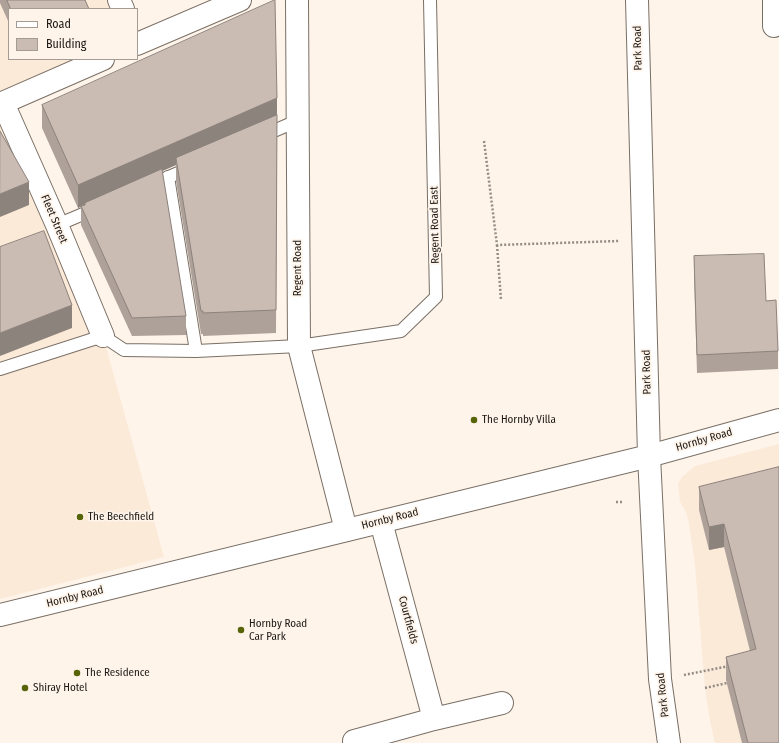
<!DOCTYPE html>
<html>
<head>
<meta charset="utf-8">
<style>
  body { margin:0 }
  #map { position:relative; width:779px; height:743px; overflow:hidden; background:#fef4ea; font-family:"Fira Sans Condensed",sans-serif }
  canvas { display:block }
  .legend { position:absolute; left:8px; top:8px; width:130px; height:52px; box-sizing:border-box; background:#fef4ea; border:1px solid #a49c94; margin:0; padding:5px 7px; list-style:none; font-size:12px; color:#1c1814 }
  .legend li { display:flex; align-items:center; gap:8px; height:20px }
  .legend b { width:20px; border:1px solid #a49c94 }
</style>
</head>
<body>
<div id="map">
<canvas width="779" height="743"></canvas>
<ul class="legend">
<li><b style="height:5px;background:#fff"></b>Road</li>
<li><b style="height:11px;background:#cabbb3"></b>Building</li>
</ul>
</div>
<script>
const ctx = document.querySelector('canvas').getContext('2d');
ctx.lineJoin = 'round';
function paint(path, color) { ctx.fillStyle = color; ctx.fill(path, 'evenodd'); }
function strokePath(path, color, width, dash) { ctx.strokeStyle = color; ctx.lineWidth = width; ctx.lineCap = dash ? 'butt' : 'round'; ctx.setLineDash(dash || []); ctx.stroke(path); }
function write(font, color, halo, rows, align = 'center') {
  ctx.font = font + ' "Fira Sans Condensed",sans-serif'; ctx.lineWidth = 3.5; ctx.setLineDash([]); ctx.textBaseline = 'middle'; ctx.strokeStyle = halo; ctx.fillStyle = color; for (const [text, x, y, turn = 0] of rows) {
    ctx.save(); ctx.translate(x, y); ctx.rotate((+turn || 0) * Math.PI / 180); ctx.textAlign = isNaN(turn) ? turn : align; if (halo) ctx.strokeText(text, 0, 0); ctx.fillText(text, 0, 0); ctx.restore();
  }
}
const built = new Path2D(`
  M0,0H119L123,9H9V59H103L3,103L103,336L164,557L0,599Z
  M779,444V743H715L710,721L705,688L695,565L689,524L686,512L680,502L678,484L682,477L695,466Z`);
const path = new Path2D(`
  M484,141L497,245L619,241
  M497,245L501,300
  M616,502H624
  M684,675L729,666
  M705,688L727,683`);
const service = new Path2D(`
  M262,136L297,121
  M168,177L196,351
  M150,185L190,168
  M57,225L95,209
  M0,369L103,336L124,350L196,351L299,346L401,331L436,297L430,0`);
const minor = new Path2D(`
  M119,0L123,9
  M297,0L299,346L346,530
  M774,0V26
  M137,44L240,0
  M3,103L57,225L103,336
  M0,104L103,59
  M381,522L434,719L502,703
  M354,741L434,719`);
const secondary = new Path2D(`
  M637,0L649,456L660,679L669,743
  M0,615L649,456C692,444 735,432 779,420`);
const wall = new Path2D(`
  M0,0H85L89,9H9V23L0,3Z
  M277,98L276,333L203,336V334H201L176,181V165L162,171L186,316V335L132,336L81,225V206L78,208L42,128V105Z
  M694,256L766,301L778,351V369L697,373L694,275Z
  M779,467V743H742L726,680V657L750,651L724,547L709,550L699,510V487Z`);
const shadedWall = new Path2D(`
  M277,98L276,333L277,121L176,158V165L85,205V203V205L78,208V185Z
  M29,182V205L0,217V194Z
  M72,305V328L0,356V333Z
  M724,524V547L709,550V527Z`);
const building = new Path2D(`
  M7,0H85L89,9H11Z
  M275,0L277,98L78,185L42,105Z
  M277,115L276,310L203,313V311H201L176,158Z
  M0,131L29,182L0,194Z
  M162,169L186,316L132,318L81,206L85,205V203Z
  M44,231L72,305L0,333V247Z
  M764,254L766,301L776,300L778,351L697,355L694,256Z
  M779,467V743H748L726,657L756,649L724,524L709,527L699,487Z`);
const markers = [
  [474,420,4,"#566306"],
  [80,517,4,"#566306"],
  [241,630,4,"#566306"],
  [77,673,4,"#566306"],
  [25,688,4,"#566306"]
];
const streetNames = [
  ["Park Road",638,48,-91],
  ["Fleet Street",54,219,67],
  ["Regent Road East",435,225,-91],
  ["Regent Road",298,268,-90],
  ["Park Road",647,372,-91],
  ["Hornby Road",704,440,-16],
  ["Hornby Road",390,519,-14],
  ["Hornby Road",75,597,-14],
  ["Courtfields",408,620,75],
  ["Park Road",663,695,-96]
];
const poiNames = [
  ["The Hornby Villa",482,420],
  ["The Beechfield",88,517],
  ["Hornby Road",249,624],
  ["Car Park",249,637],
  ["The Residence",85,673],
  ["Shiray Hotel",33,688]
];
paint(built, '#fcead9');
strokePath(service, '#7a6f65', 14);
strokePath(minor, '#7a6f65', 24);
strokePath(secondary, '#7a6f65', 24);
strokePath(path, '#938c85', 2.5, [2, 2]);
strokePath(service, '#fff', 12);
strokePath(minor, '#fff', 22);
strokePath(secondary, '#fff', 22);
paint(wall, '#aea19a');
paint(shadedWall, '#8d837d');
paint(building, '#cabbb3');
strokePath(building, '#8d837d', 1);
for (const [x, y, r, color] of markers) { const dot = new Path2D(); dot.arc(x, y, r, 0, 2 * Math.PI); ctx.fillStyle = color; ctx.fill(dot); strokePath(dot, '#fef4ea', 1.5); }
write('11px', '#1c1814', '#fef4ea', streetNames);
write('11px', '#1c1814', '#fef4ea', poiNames, 'left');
</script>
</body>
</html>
